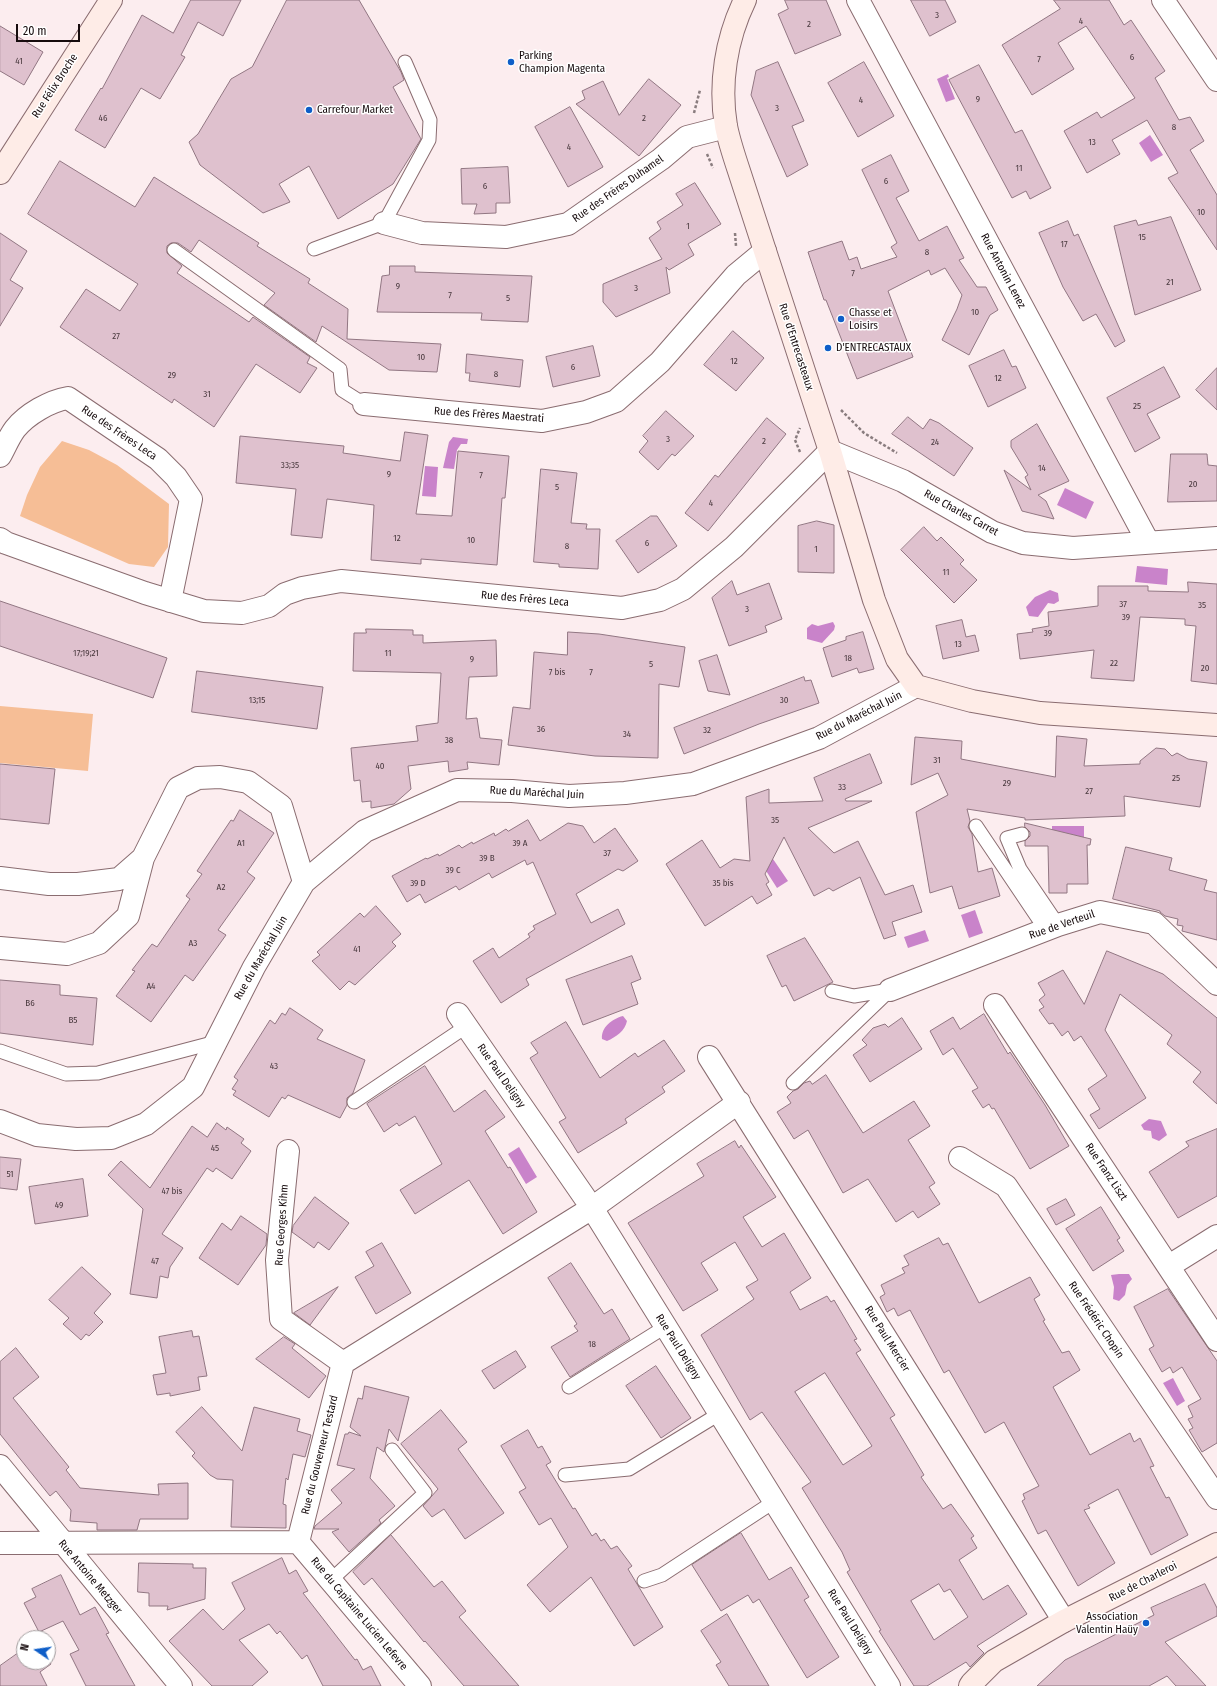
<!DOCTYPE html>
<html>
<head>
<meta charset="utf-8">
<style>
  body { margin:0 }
  #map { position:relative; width:1217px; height:1686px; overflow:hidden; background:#fcedef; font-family:"Fira Sans Condensed",sans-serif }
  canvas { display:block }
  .north { position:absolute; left:16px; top:1630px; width:40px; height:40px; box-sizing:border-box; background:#fff; border:1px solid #a29d9e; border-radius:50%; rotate:283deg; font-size:11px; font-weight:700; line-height:16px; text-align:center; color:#160b0d }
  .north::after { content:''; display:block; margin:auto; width:14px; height:18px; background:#0e5ec8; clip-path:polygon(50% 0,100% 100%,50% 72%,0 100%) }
  .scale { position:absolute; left:16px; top:24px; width:64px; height:18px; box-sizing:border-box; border:2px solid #160b0d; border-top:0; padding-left:5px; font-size:12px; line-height:14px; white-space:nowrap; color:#160b0d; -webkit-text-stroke:3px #fff; paint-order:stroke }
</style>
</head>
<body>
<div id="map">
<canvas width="1217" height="1686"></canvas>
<div class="north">N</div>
<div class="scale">20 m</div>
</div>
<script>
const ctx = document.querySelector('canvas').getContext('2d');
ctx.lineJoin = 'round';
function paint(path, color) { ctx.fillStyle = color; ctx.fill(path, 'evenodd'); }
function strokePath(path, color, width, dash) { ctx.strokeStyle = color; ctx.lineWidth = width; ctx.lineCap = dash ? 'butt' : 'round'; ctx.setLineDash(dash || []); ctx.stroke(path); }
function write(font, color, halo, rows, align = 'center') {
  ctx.font = font + ' "Fira Sans Condensed",sans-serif'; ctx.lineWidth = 3; ctx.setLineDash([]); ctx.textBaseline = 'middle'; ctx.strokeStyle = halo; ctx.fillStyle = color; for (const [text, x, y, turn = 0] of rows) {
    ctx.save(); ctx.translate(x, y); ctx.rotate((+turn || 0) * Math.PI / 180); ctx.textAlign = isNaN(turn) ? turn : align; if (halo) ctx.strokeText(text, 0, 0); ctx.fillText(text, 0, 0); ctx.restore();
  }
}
const green = new Path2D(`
  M62,441L89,450L117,465L169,504L168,547L154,567L129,564L20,516L27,495L40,467Z
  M0,706L93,714L88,771L0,763Z`);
const water = new Path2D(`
  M948,74L949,77L947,78L955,99L946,102L937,79Z
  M1150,135L1163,155L1151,162L1139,143Z
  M453,437L468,439L467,444H461L457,450L454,469L443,468L449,442Z
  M425,466L438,467L436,497L422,496Z
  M1065,488L1094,502L1086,519L1057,505Z
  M1137,566L1168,569L1167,585L1135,582Z
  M1050,590L1058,593L1059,601L1054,604L1048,603L1038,617L1029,616L1026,607L1035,597Z
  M833,622L835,626L834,630L822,643L807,639V628L812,624L818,626Z
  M1052,826H1084V842L1052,841Z
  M773,859L788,881L777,888L763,866Z
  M975,910L983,933L969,938L961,915Z
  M925,930L929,941L908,948L904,937Z
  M623,1016L627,1021C625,1031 616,1037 607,1041L602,1039C601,1027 612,1019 623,1016Z
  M1149,1119L1161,1121L1167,1135L1159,1141L1152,1138L1151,1131L1144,1130L1141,1125Z
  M519,1147L537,1177L526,1184L508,1154Z
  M1119,1274H1129L1132,1279L1127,1285L1125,1295L1119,1301L1113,1299L1114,1287L1111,1275Z
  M1173,1378L1185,1401L1177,1406L1163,1383Z`);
const building = new Path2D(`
  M191,0H241L223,36L198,22L181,55L185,57L160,99L141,88L105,148L75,130L101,88L102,89L142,15L173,33Z
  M287,0H359L401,72L404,80L393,87L421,139L393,184L338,219L309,166L279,184L290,202L263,213L200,165L189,142L198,134L231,79L252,67Z
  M785,0H826L841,35L795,54L778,14L788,9Z
  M911,0H945L956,22L930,36Z
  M1054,0H1109L1124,25L1131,20L1165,71L1155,78L1179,120L1190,117L1204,141L1190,150L1217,195V250L1168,178L1178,173L1147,120L1112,140L1120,154L1087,173L1064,131L1097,112L1101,118L1135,98L1086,26L1058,43L1074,69L1032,95L1002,45L1060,9Z
  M0,26L43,52L24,85L0,71Z
  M778,62L804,121L792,126L808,165L787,177L751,95L756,71Z
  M864,62L894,116L858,137L828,83Z
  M979,65L1015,133L1022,130L1051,188L1030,199L1026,191L1012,198L949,80Z
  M649,79L681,105L639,156L576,104L585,99L582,91L603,81L619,115Z
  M570,107L603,167L568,187L535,127Z
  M891,155L909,191L896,198L919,241L947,226L964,258L959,260L977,287H986L998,310L990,315L969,355L942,340L957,309L962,295L945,268L931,275L929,270L888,291L913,357L857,379L826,300H824L808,252L842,241L849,260L857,257L861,269L897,257L891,247L897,243L862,170Z
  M60,161L135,207L154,177L259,243L257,246L310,279L308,283L348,309L347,339L441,344L437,372L389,370L322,326L316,342L264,305L275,293L199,240L191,252L178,243H171L167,246V253L182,266L177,273L249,322L253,317L310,357L307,363L317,368L300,393L256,364L214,427L174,399L172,403L60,327L86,289L120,311L138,284L28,214Z
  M508,167L510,203H496V213L474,214L477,204H462L461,169Z
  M695,183L721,224L688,244L694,255L669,270L666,267L670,293L616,317L603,302V284L662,259L649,238L661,229L657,222L683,205L676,194Z
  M1171,217L1201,290L1135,315L1114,226L1136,220L1138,225Z
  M1068,221L1074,236L1078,234L1125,341L1115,347L1096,314L1083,321L1063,287L1039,233Z
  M0,233L27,251L10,280L23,288L0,326Z
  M390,266H415V272L532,276L528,322L481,320L482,313L377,312L382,276L389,275Z
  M733,331L764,358L736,391L704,365Z
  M593,346L600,376L553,387L546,357Z
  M1004,350L1012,367L1016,366L1026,388L988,407L969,366Z
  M467,354L523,360L520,387L469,381L470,373H466Z
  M1164,367L1180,397L1147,414L1160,438L1135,452L1107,398Z
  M1217,368V410L1196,390Z
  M666,411L694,436L675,456L672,454L658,470L639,452L648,441L643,436Z
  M908,417L923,429L930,419L939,423L973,448L954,476L892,434Z
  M767,418L786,434L708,531L685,513L715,475L718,477Z
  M1037,424L1069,481L1038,495L1046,501L1054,519L1022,511L1004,470L1031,490L1025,477L1028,475L1011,447V441Z
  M405,432L428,435L416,514L452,516L458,451L509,456L505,498H502L497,565L421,559V564L371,560L374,505L327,499L322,538L291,535L296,489L236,483L240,436L344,446L343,453L400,461Z
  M1171,454H1207L1208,465L1217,466V501L1168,502Z
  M541,469L577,473L571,523L587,524L586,529H600L598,569L559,567V564L534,562Z
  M651,516H657L677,546L638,573L616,541Z
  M817,521L834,525V573L798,572V526Z
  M924,527L937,541L941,537L964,560L960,564L977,580L954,603L901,550Z
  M732,581L737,595L769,583L782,619L765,626L767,632L729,646L712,598Z
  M1188,582L1217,584V684L1191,681L1196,626L1185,625V619L1140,617L1134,681L1091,678L1094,650L1020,659L1017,634L1033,632L1032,629L1049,626L1048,612L1098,606V586H1148V591L1188,592Z
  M0,601L167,658L153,698L0,646Z
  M962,620L966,637L975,635L979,651L943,659L936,626Z
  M366,629L413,630V635H423V643L496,640L497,676L469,677L466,719L477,718L480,738L502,740L499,765L467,762L468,769L449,772L448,761L408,766L411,789L394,804L371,808V801L362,802L360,780L354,781L351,748L418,741L416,726L438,723L441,673L353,671L354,633H366Z
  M568,632L599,634L685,647L679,687L659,684L658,758L595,756L508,745L513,707L530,709L534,652L567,655Z
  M863,632L874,669L859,673L857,668L832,677L823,648L846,640V637Z
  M717,655L730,695L708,691L699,661Z
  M197,671L323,687L317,729L192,712Z
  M804,677L805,681L811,680L819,703L759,724L684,754L674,728Z
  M1057,736L1087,739L1084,766L1140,764V761L1156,748L1165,749L1172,756L1177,753L1188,759L1207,762L1200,807L1124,796L1125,816L1025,820V818L967,809L970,821L968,827L972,834L978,872L992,868L1000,896L959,909L952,886L930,893L916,812L948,795L938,773L911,785L915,737L962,741L961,759L1055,777Z
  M870,754L882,783L845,799L846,801H872L808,828L834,853L858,841L885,895L913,885L922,912L892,922L896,935L884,939L860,877L833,891L829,888L814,896L784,837L765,874L769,882L766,884L772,895L757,904L752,896L705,926L666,864L702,840L720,868L734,859L750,861L746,797L769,789V803L823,801L814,778Z
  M0,764L55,769L49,824L0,819Z
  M240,810L274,833L247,872L255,878L218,930L226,935L193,981L185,975L151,1022L116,996L135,971L132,970L152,944L157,947L190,899L186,896L202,874L197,871L231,820L233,821Z
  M528,820L540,841L568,823L583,826L594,843L615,828L638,861L623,871L618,869L576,894L591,923L618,909L625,924L526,979L529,985L501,1003L473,961L493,948L499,958L530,937L528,934L535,929L533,926L556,914L533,862L527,865L525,860L492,878L489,873L459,890L456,886L425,903L420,894L407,902L392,876L426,858L427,859L438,854L439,856L459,845L462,848L472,842L473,844L494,833L495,836L506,829L508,831Z
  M1025,823L1091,839L1090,845H1087L1088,884H1067V893H1049L1048,846H1025V841L1030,836V832L1025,827Z
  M1126,847L1172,858L1169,870L1207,880L1204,890L1217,893V940L1182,931L1183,926L1177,925L1178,919L1165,916L1160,912V911L1113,899Z
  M376,906L401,934L392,942L396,946L355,985L349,981L340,990L312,961L320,955L317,952L360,913L364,917Z
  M805,938L833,982L794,1001L786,985L782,987L767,956Z
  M1107,951L1163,974L1217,1018V1104L1193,1082L1201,1072L1167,1044L1172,1035L1120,994L1105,1030L1146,1098L1099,1129L1090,1115L1100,1109L1088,1089L1107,1076L1081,1036L1074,1041L1068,1031L1062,1036L1053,1023L1049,1024L1039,1010L1044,1007L1039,1000L1045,995L1038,983L1063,970L1084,1004Z
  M632,956L641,979L631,983L638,1004L583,1025L566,980Z
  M0,980L60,985V995L97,998L93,1045L0,1033Z
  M290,1008L323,1030L317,1039L365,1060L353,1093L347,1098V1105L340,1118L288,1095L285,1099L282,1097L269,1117L233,1095L236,1091L232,1089L238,1080L234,1077L270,1020L275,1024L282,1013L285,1015Z
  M984,1014L1008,1054L1010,1052L1045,1105L1069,1146L1030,1169L994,1108L992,1109L989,1104L983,1108L972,1091L978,1088L953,1048L943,1055L930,1031L953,1017L960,1029Z
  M902,1018L922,1049L870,1082L853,1055L867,1045L862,1040L873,1028L885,1024L888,1027Z
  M566,1022L600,1078L635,1053L638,1057L664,1040L685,1071L662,1087L665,1092L625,1119L627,1123L578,1153L559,1122L566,1118L530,1058L538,1053L531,1043Z
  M425,1066L454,1112L485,1090L505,1117L485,1131L508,1168L510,1167L537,1212L503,1234L469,1180L415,1214L400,1190L442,1164L415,1116L399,1126L397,1123L384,1132L367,1104Z
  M826,1075L863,1133L914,1101L930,1126L908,1140L935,1183L929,1187L940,1204L918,1218L913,1211L896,1222L868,1179L843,1193L808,1130L794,1139L777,1112L791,1103L787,1097L793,1091L798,1089L804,1083L810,1081L812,1084Z
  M217,1123L226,1130L227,1127L244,1139L241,1143L251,1151L232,1179L216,1168L213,1172L207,1168L162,1234L183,1248L170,1267L168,1278L160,1276L157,1298L130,1294L143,1209L108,1175L121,1161L150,1188L192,1126L207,1137Z
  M1217,1129V1196L1178,1218L1149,1172L1189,1146L1186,1142Z
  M735,1141L739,1148L741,1145L776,1197L743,1217L762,1247L784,1233L811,1278L790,1292L800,1310L827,1296L831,1302L834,1300L857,1339L854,1340L861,1350L856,1353L895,1415L890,1418L924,1475L921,1477L943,1509L951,1504L974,1536L971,1538L977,1548L959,1560L983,1600L1008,1585L1027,1614L977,1646L984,1653L970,1667L966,1662L927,1686H914L879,1631L881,1630L847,1572L850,1570L842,1552L802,1488L811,1482L762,1412L750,1420L701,1335L754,1299L746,1287L758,1280L735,1242L701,1263L718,1290L683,1311L628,1223L704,1176L697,1164ZM825,1373L872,1446L843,1465L795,1392ZM939,1584L944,1592L950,1589L968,1617L934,1640L911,1601Z
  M0,1157L21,1159L17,1190L0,1188Z
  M83,1179L88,1216L35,1224L29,1187Z
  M315,1197L349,1223L329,1250L318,1242L314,1248L292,1232L293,1226Z
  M1066,1199L1075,1215L1056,1225L1047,1209Z
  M1101,1207L1120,1238L1117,1240L1124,1251L1093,1271L1066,1229Z
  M241,1216L267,1234L266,1245L238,1285L199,1258L222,1223L231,1230Z
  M939,1238L943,1245L948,1243L979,1303L1030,1277L1040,1295L1034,1299L1045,1320L1043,1321L1062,1353L1069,1351L1080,1370L1053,1387L1090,1455L1130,1433L1134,1442L1140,1438L1154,1466L1150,1467L1166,1498L1169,1497L1188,1535L1151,1555L1118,1489L1088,1505L1090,1508L1084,1510L1115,1563L1078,1586L1046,1530L1038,1534L1022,1501L1025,1499L1023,1494L1039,1486L1004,1422L985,1433L949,1370L944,1373L910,1310L898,1316L894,1308L887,1312L880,1297L885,1294L881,1285L905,1273L902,1268L909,1265L904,1256Z
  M382,1243L411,1293L376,1314L355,1277L374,1266L366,1252Z
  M571,1263L604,1314L612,1309L630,1339L570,1377L551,1347L578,1331L574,1326L577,1324L548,1278Z
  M82,1267L111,1294L94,1313L103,1322L89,1336L86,1334L81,1340L63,1324L69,1318L49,1300Z
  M338,1287L310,1325L294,1313Z
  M1168,1289L1217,1361V1443L1202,1452L1189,1430L1193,1428L1188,1419L1193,1417L1188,1406L1201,1399L1182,1367L1173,1373L1170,1367L1162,1372L1149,1349L1154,1346L1134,1307Z
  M192,1331L193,1337L199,1336L207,1376L198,1377L200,1390L170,1396V1393L157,1395L153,1375L166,1373L159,1337Z
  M284,1337L295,1344L292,1348L326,1376L309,1398L256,1359Z
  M16,1348L39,1377L13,1398L69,1467L66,1470L80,1488L159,1495L158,1484L188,1483V1519H140L137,1530H97V1523L70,1521L71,1510L56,1491L50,1496L0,1434V1362Z
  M516,1351L526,1367L494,1389L482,1371Z
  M656,1366L691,1418L661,1438L626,1386Z
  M365,1386L409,1397L398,1441L389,1429L384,1452L377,1447L370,1478L395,1506L379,1520L381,1523L349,1552L332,1532L339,1529H314L315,1526L342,1503L331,1490L355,1469L337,1465L345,1434H348L349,1432L361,1436L350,1427L358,1398L362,1399Z
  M202,1407L242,1451L254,1407L300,1419L297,1431L311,1435L305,1457L293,1454L288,1480L286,1478L283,1504L286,1505V1528L231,1527L233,1480L217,1479L210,1475L192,1456L195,1453L176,1432Z
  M441,1410L467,1442L458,1449L504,1513L465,1539L444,1509L432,1517L423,1506L438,1489L401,1444Z
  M528,1430L538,1448L542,1446L551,1462L546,1465L573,1509L575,1508L592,1536L596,1533L601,1541L604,1539L611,1549L617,1546L632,1566L628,1569L663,1627L634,1646L591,1577L550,1612L527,1585L568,1547L551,1518L539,1525L519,1492L526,1488L501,1446Z
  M741,1533L769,1580L791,1567L809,1597L804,1600L839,1657L807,1678L759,1599L753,1603L748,1595L721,1611L692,1565Z
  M391,1535L434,1587L442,1581L466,1611L459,1617L519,1686H464L425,1641L424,1642L372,1578L364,1585L353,1572Z
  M282,1558L289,1574L296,1570L308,1591L303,1593L355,1660L357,1659L363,1670L371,1666L381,1686H323L307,1655L302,1659L280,1631L277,1634L269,1624L239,1640L268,1672L252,1686H212L169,1641L203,1609L223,1630L245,1609L232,1583Z
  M139,1563L193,1564V1568H206L205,1599L167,1610L168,1606H149V1593L138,1592Z
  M61,1575L80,1615L95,1607L109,1633L106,1634L135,1686H86L70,1654L79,1650L63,1621L39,1632L24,1603L36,1597L32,1589Z
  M1205,1584L1217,1608V1616L1165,1642L1206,1686H1176L1167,1676L1149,1686H1037L1065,1660L1154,1615L1151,1608Z
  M727,1614L769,1686H729L716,1665L721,1662L701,1631Z
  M24,1649V1662H48V1660L51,1664L40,1672L47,1686H0V1666Z`);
const path = new Path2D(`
  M694,113L700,90
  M707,154L713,168
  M735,233L736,246
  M841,410L864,433L897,453
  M800,452L795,440L800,428`);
const lane = new Path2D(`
  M314,249L384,223L429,140L430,120L405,62
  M174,250L340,369L342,390L364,404
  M976,826L1046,930
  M1022,834L1007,838L1020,869L1058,925
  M832,991L854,996L890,990
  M0,1051L66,1074L98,1073L216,1042
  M793,1083L890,990
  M354,1102L467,1026
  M569,1387L665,1327
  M565,1475L629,1469L719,1414
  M331,1580L425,1493L392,1450
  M644,1581L662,1575L775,1501`);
const street = new Path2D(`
  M858,0L1148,542
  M1163,0L1217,80
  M384,223L422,233L506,237L568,224L661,159L687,137L726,127
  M364,404L542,421L586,412L616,401L660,362L736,275L765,251
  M0,456C5,447 9,437 15,429C27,414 50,401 68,398L158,459L176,477L191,499L170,601
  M0,539L6,543L145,593L204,611L242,613L269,606L285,594L302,588L341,581L622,608L660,600L683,589L734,547L830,451L903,481L992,532L1023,543L1073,548L1217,538
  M0,878L49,884H78L119,879L143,858L178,788L198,778L220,777L248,782L281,806L304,882
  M0,948L67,954L99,943L128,916L143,858
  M890,990L1058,925L1100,912L1154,923L1217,984
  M995,1005L1217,1340
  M458,1014L592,1208L889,1686
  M709,1057L1064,1621
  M0,1121L37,1135L76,1139L111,1138L146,1124L193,1087L254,967L304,882L365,831L457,790L512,791L569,796L625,793L693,784L819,738L916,686
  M288,1151L277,1260L281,1319L343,1363
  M960,1158L1006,1186L1217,1498
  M1169,1266L1217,1236
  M0,1466L181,1686
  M298,1542L420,1686
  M0,1543L298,1542L343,1363L592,1208L739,1102`);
const secondary = new Path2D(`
  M745,0C726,39 719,84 726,126C729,141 734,156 739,171L830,451L874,600L897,659L916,686L972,701L1040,713L1217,725
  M0,173L111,0
  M970,1686L972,1683L994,1661L1064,1621L1217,1544`);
const markers = [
  [511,62,4,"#0e5ec8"],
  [309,110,4,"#0e5ec8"],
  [841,319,4,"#0e5ec8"],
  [828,348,4,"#0e5ec8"],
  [1146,1623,4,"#0e5ec8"]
];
const numberNames = [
  ["3",937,15],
  ["4",1081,21],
  ["2",809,24],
  ["6",1132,57],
  ["7",1039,59],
  ["41",19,61],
  ["9",978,99],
  ["4",861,100],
  ["3",777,108],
  ["46",103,118],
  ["2",644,118],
  ["8",1174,127],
  ["13",1092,142],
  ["4",569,147],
  ["11",1019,168],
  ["6",886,181],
  ["6",485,186],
  ["10",1201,212],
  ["1",688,226],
  ["15",1142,237],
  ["17",1064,244],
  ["8",927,252],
  ["7",853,273],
  ["21",1170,282],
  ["9",398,286],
  ["3",636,288],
  ["7",450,295],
  ["5",508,298],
  ["10",975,312],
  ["27",116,336],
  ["10",421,357],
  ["12",734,361],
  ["6",573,367],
  ["8",496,374],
  ["29",172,375],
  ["12",998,378],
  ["31",207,394],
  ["25",1137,406],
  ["3",668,439],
  ["2",764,441],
  ["24",935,442],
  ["33;35",290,465],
  ["14",1042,468],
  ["9",389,474],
  ["7",481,475],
  ["20",1193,484],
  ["5",557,487],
  ["4",711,503],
  ["12",397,538],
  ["10",471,540],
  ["6",647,543],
  ["8",567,546],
  ["1",816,549],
  ["11",946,572],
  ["37",1123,604],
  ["35",1202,605],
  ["3",747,609],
  ["39",1126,617],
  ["39",1048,633],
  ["13",958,644],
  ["17;19;21",86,653],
  ["11",388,653],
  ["18",848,658],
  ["9",472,659],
  ["22",1114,663],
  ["5",651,664],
  ["20",1205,668],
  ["7 bis",557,672],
  ["7",591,672],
  ["13;15",257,700],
  ["30",784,700],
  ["36",541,729],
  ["32",707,730],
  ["34",627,734],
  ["38",449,740],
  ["31",937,760],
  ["40",380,766],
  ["25",1176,778],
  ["29",1007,783],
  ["33",842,787],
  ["27",1089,791],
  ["35",775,820],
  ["A1",241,843],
  ["39 A",520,843],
  ["37",607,853],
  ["39 B",487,858],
  ["39 C",453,870],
  ["39 D",418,883],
  ["35 bis",723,883],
  ["A2",221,887],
  ["A3",193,943],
  ["41",357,949],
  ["A4",151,986],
  ["B6",30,1003],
  ["B5",73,1020],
  ["43",274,1066],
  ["45",215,1148],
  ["51",10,1174],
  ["47 bis",172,1191],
  ["49",59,1205],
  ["47",155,1261],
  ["18",592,1344]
];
const poiNames = [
  ["Parking",519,56],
  ["Champion Magenta",519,69],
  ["Carrefour Market",317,110],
  ["Chasse et",849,313],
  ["Loisirs",849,326],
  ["D'ENTRECASTAUX",836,348],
  ["Association",1138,1617,"right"],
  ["Valentin Haüy",1138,1630,"right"]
];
const streetNames = [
  ["Rue Félix Broche",55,86,-57],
  ["Rue des Frères Duhamel",618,189,-35],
  ["Rue Antonin Lenez",1003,271,62],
  ["Rue d'Entrecasteaux",796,347,72],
  ["Rue des Frères Maestrati",489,415,4],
  ["Rue des Frères Leca",119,433,34],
  ["Rue Charles Carret",961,513,29],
  ["Rue des Frères Leca",525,599,5],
  ["Rue du Maréchal Juin",859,716,-27],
  ["Rue du Maréchal Juin",537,793,3],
  ["Rue de Verteuil",1062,925,-19],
  ["Rue du Maréchal Juin",261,958,-60],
  ["Rue Paul Deligny",501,1076,55],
  ["Rue Franz Liszt",1106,1172,56],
  ["Rue Georges Kihm",282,1225,-86],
  ["Rue Frédéric Chopin",1096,1320,56],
  ["Rue Paul Mercier",887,1339,58],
  ["Rue Paul Deligny",678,1347,58],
  ["Rue du Gouverneur Testard",320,1455,-76],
  ["Rue Antoine Metzger",90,1577,50],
  ["Rue de Charleroi",1143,1582,-27],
  ["Rue du Capitaine Lucien Lefevre",359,1614,50],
  ["Rue Paul Deligny",850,1622,58]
];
paint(green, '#f6be96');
paint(water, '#c983ca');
paint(building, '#dfc1ce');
strokePath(building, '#917682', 1);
strokePath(lane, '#8a6c70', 15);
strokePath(street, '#8a6c70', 24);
strokePath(secondary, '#8a6c70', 24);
strokePath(path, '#8a7d7f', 2.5, [3, 2]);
strokePath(lane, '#fff', 13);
strokePath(street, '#fff', 22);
strokePath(secondary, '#feece7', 22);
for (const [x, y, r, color] of markers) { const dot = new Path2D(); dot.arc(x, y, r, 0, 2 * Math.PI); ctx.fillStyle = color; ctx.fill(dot); strokePath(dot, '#fff', 1.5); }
write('9px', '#48383d', null, numberNames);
write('11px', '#160b0d', '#fff', poiNames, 'left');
write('11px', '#160b0d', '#fff', streetNames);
</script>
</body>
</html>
